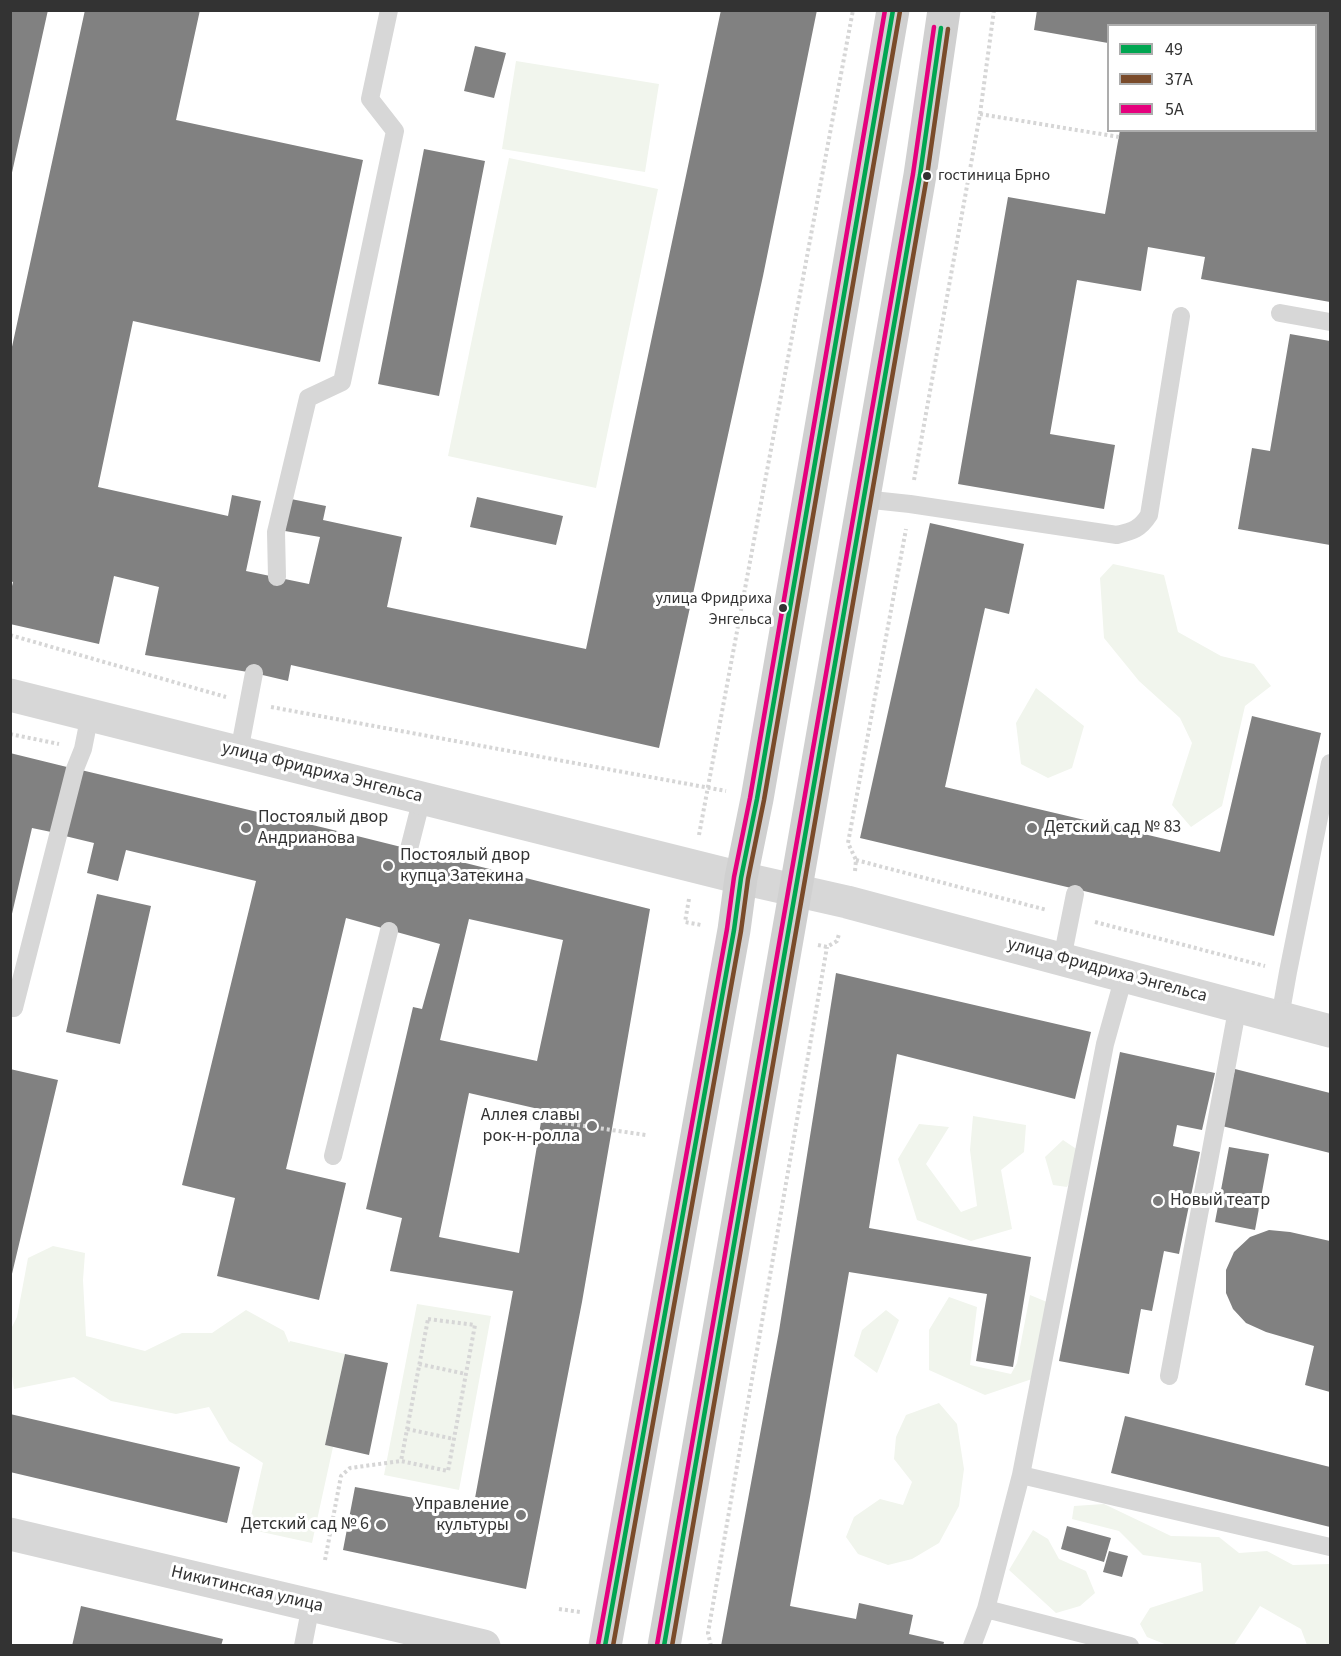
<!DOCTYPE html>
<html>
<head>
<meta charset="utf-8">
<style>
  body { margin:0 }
  #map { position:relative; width:1341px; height:1656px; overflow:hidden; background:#fff; font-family:"Source Sans 3",sans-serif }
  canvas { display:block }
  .frame { position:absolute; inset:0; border:12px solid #333; pointer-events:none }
  .legend { position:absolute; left:1107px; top:24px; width:210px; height:108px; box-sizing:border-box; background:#fff; border:2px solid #adadad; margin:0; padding:8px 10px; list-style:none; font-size:18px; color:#333 }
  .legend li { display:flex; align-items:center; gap:12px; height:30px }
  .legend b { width:30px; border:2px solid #adadad }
</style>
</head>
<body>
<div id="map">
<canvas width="1341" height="1656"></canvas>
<div class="frame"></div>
<ul class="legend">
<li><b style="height:8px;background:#00a651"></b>49</li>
<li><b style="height:8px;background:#7a4b2a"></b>37А</li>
<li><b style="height:8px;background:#e5007d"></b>5А</li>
</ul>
</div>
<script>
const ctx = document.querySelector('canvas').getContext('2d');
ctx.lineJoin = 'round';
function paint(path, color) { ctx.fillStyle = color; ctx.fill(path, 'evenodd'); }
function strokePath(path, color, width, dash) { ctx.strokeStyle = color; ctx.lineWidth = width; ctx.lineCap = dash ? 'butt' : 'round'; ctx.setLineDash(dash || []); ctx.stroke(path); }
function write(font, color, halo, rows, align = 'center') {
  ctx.font = font + ' "Source Sans 3",sans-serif'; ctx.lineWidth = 6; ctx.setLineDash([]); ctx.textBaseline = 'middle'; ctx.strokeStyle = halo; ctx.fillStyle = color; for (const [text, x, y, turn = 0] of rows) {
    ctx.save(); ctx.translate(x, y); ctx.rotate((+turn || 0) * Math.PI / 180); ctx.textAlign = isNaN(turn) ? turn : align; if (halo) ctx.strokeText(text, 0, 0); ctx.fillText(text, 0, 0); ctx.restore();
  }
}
const green = new Path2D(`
  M516,61L659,84L645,172L502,149Z
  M509,158L658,189L596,488L448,456Z
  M1113,564L1164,575L1178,632L1221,656L1254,664L1271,686L1245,706L1222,806L1191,827L1172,805L1192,743L1180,718L1139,681L1104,638L1100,578Z
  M1036,688L1084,726L1072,768L1048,778L1021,764L1016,723Z
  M973,1116L1026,1125L1024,1152L1001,1170L1012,1229L971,1241L917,1220L898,1159L919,1124L949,1127L926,1164L961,1212L977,1206L970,1150Z
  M1063,1140L1078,1150L1076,1169L1067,1187L1053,1185L1045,1157Z
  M53,1246L85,1253L83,1280L86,1336L145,1351L182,1333H212L246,1310L284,1331L289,1343L290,1341L345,1354L325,1445L333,1447L312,1543L248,1529L263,1463L229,1441L209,1407L176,1414L111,1401L74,1377L14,1389L10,1363V1331L17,1317L28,1258Z
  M1030,1295L1047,1302L1032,1379L985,1395L929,1370V1330L949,1297L977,1307L970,1365L1011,1374L1017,1363Z
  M417,1304L491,1316L459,1490L384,1475Z
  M886,1310L899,1320L877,1373L854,1356L862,1330Z
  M939,1403L957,1424L964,1469L959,1506L939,1543L912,1559L888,1565L858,1554L846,1537L854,1517L880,1499L903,1505L912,1482L894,1459L896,1437L906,1415Z
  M1104,1504L1171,1536L1219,1537L1239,1553L1267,1551L1293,1565L1330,1564V1645H1307L1301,1629L1260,1606L1234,1645H1167L1147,1637L1140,1624L1150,1608L1203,1591L1201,1563L1143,1555L1119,1531L1072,1519L1074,1506Z
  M1033,1530L1048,1539L1059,1559L1086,1571L1095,1593L1080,1606L1056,1613L1009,1570Z`);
const building = new Path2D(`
  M10,10H48L11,177H10Z
  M85,10H200L176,120L363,160L320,362L133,321L98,487L228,516L232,495L261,501L246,571L309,584L320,537L285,531L291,499L326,506L323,520L402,537L387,607L586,649L721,10H817L763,276L659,748L291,665L288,681L254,673L145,655L159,587L114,576L99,644L10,624V594L13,582L10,581V356Z
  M1037,10H1330V302L1201,279L1205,257L1148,247L1141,291L1077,280L1050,434L1115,445L1104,509L958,484L1008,197L1105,214L1120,130H1316V26H1108V43L1034,30Z
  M475,46L506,53L494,98L464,91Z
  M424,149L485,161L439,396L378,384Z
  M1290,334L1330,341V545L1238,529L1252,448L1270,451Z
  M477,497L563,516L556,545L470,527Z
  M930,523L1024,544L1009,614L985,608L945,787L1220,852L1252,716L1321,733L1274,936L860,838Z
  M10,753L71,768L56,833L32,828L11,918Z
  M81,770L325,828L650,909L582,1302L526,1589L343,1550L355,1487L473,1509L513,1291L390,1271L402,1218L366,1209L413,1007L422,1009L440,944L346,918L286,1169L346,1183L319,1300L217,1276L235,1198L182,1185L256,881L126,850L118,881L87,873L94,843L65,836ZM469,919L563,940L537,1061L440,1040ZM469,1093L543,1110L519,1253L439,1237Z
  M97,894L151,906L120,1044L66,1032Z
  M836,973L1091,1032L1075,1099L897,1054L869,1228L1031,1257L1013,1367L976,1361L987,1294L849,1272L810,1497L790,1606L856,1619L859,1603L913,1615L909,1634L944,1642L943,1646H721L779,1331Z
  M1120,1052L1215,1073L1202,1130L1177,1125L1173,1146L1200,1152L1179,1254L1164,1251L1152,1311L1141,1309L1129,1374L1059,1361Z
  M10,1069L58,1080L11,1278H10Z
  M1235,1069L1330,1093V1153L1222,1126Z
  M1229,1147L1269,1154L1255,1230L1215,1222Z
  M1269,1230L1290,1232L1330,1241V1392L1305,1385L1314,1346L1266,1332L1246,1323L1233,1309L1226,1293V1270L1234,1252L1250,1237Z
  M345,1354L388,1363L369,1455L325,1445Z
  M10,1414L240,1467L227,1523L10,1472Z
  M1125,1416L1330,1467V1527L1111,1473Z
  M1067,1526L1111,1538L1104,1562L1061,1549Z
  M1109,1551L1128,1556L1122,1577L1103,1572Z
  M81,1606L223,1639L221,1646H72Z`);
const path = new Path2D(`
  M980,114L1119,137
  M914,480L980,114L994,10
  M10,635L226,697
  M271,707L726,791
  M10,734L59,744
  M699,835L853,10
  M856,860L1047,910
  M855,871L856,860L848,843L906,529
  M689,899L685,922L701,925
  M1095,922L1265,966
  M818,945L827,947L837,941L839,934
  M488,1112L646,1135
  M428,1319L475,1325L448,1471L401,1461Z
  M419,1364L466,1374
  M407,1429L454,1439
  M325,1560L341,1476L350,1468L401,1461
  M559,1609L580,1612
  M711,1646L708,1633L827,947`);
const service = new Path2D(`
  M1280,313L1330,322
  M863,499L910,504L1117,535C1133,531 1140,529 1149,515L1181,316
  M277,577L276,532L308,398L342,382L395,131L370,99L389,10
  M239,752L254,673
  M409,849L422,798
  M1062,959L1075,894
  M14,1008L75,769L83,749L90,714
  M1280,1017L1288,972L1330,763
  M333,1156L389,931
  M1169,1376L1238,1005
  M1021,1475L1330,1547
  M986,1609L1021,1475L1105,1044L1124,976
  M303,1646L311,1605
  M972,1646L986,1609L1130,1646`);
const tertiary = new Path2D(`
  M10,695L741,878L847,902L1330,1031
  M10,1534L484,1646`);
const secondary = new Path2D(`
  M605,1646L734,930L741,878L757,799L893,10
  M664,1646L920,175L944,10`);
const bus1 = new Path2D(`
  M605,1646L734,930L741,878L757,799L893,10
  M664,1646L920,175L941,28`);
const bus2 = new Path2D(`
  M613,1646L741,931L748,879L764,800L900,11
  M672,1646L927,176L948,29`);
const bus3 = new Path2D(`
  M598,1645L727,929L734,877L750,798L885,10
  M657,1645L913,174L934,27`);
const markers = [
  [927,176,5,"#333"],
  [783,608,5,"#333"],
  [246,828,6,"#7a7a7a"],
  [1032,828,6,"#7a7a7a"],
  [388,866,6,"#7a7a7a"],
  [592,1126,6,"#7a7a7a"],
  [1158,1201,6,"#7a7a7a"],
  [521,1515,6,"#7a7a7a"],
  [381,1525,6,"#7a7a7a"]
];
const busNames = [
  ["гостиница Брно",938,176],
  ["улица Фридриха",772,599,"right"],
  ["Энгельса",772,620,"right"]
];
const streetNames = [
  ["улица Фридриха Энгельса",322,773,14],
  ["улица Фридриха Энгельса",1107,971,15],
  ["Никитинская улица",247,1590,13]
];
const poiNames = [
  ["Постоялый двор",258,818],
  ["Андрианова",258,839],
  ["Детский сад № 83",1044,828],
  ["Постоялый двор",400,856],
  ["купца Затекина",400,877],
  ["Аллея славы",580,1116,"right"],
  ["рок-н-ролла",580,1137,"right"],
  ["Новый театр",1170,1201],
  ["Управление",509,1505,"right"],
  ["культуры",509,1526,"right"],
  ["Детский сад № 6",369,1525,"right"]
];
paint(green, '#f1f5ed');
paint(building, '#818181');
strokePath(path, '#d6d6d6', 4, [3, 3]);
strokePath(service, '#d7d7d7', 18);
strokePath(tertiary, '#d7d7d7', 33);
strokePath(secondary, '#d0d0d0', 33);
strokePath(bus1, '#00a651', 4.5);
strokePath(bus2, '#7a4b2a', 4.5);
strokePath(bus3, '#e5007d', 4.5);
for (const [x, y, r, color] of markers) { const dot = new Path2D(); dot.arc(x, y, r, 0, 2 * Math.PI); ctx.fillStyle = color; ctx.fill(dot); strokePath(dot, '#fff', 2); }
write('16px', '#333', '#fff', busNames, 'left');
write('18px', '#333', '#fff', streetNames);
write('18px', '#333', '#fff', poiNames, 'left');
</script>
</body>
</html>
